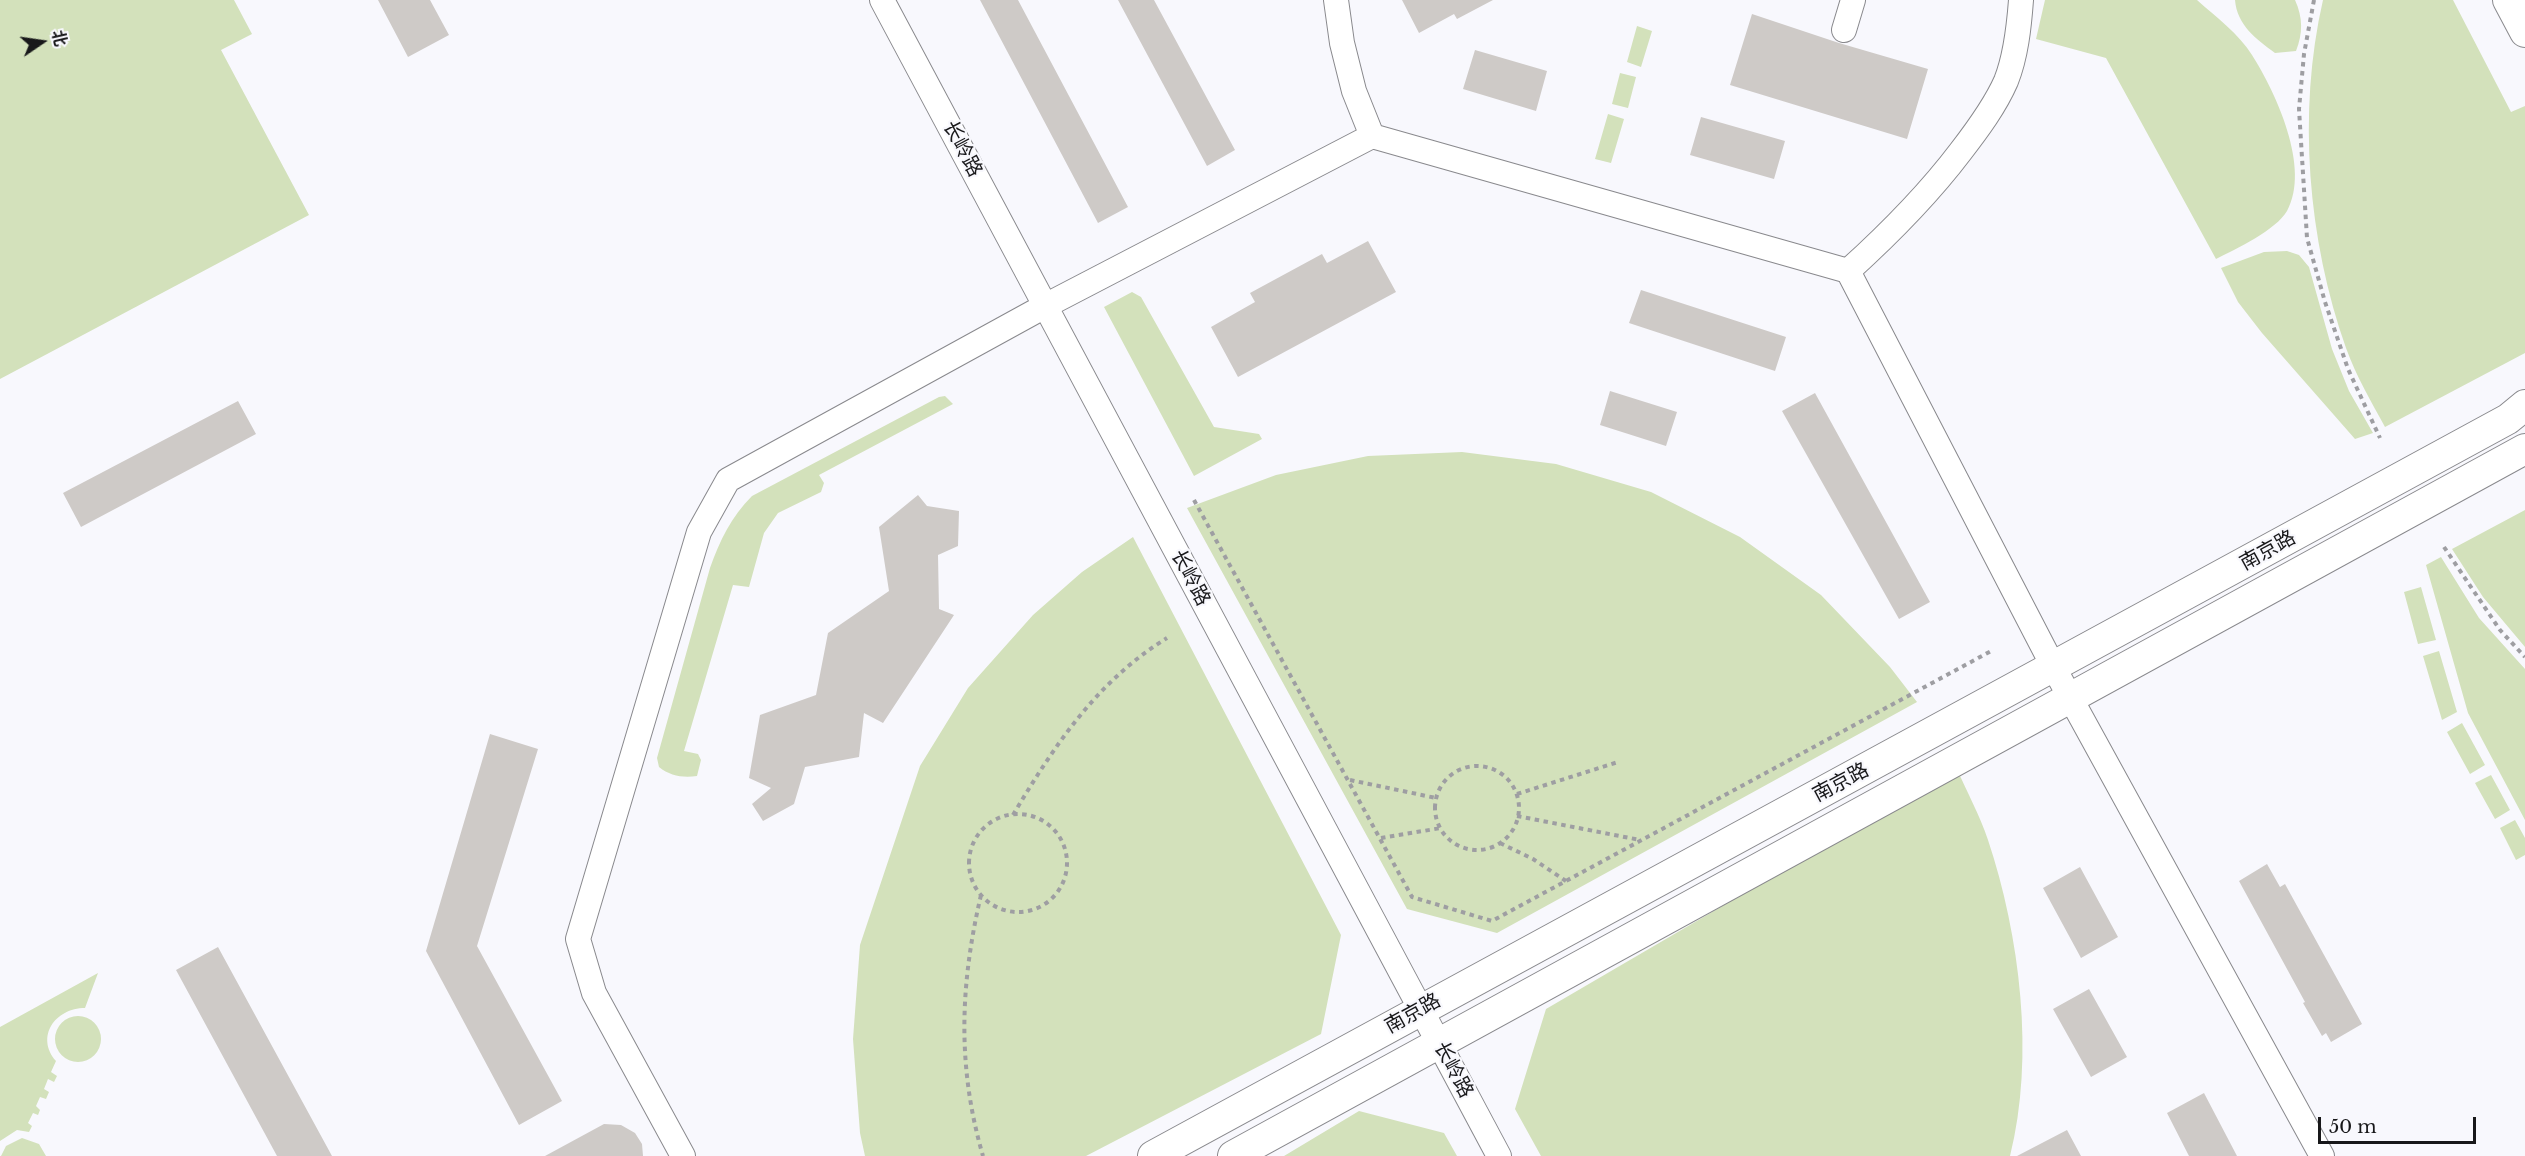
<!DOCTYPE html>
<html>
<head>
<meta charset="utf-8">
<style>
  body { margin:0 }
  #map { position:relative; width:2525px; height:1156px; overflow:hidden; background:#f8f8fd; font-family:"Libre Baskerville","Noto Sans SC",serif }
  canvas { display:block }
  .north { position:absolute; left:12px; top:12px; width:60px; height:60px; -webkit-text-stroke:4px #f8f8fd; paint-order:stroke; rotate:77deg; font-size:16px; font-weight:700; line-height:24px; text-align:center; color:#18181a }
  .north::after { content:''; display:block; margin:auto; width:21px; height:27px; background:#18181a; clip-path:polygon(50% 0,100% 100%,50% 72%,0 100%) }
  .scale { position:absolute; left:2318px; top:1117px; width:158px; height:27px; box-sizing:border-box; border:3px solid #18181a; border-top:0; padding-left:8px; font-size:18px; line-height:21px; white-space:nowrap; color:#18181a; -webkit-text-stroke:4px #f8f8fd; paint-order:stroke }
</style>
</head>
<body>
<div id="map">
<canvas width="2525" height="1156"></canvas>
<div class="north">北</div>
<div class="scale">50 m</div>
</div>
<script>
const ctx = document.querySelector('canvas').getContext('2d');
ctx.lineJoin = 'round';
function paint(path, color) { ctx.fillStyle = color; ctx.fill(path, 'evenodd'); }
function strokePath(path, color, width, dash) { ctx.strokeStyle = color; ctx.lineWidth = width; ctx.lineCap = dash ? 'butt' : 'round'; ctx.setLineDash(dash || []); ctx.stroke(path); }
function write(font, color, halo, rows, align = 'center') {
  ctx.font = font + ' "Libre Baskerville","Noto Sans SC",serif'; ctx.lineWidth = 4.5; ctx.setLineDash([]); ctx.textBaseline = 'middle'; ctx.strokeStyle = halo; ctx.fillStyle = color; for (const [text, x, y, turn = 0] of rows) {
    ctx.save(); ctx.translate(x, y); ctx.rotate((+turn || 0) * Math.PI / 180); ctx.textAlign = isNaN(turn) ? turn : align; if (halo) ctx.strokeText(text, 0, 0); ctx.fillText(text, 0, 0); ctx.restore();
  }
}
const green = new Path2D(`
  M0,0H234L252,34L221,50L309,215L0,379Z
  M2045,0H2197C2216,17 2239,34 2252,55C2276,93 2311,168 2287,211C2276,230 2236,249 2216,259L2106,58L2036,39Z
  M2235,0H2295C2303,18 2303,33 2296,51L2275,53C2256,39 2237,25 2235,0Z
  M2323,0H2453L2511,112L2525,106V353L2385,427C2371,401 2356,376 2346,348C2308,240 2297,113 2323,0Z
  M1637,26L1652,31L1641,67L1627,62Z
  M1620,73L1636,77L1628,108L1612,104Z
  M1608,114L1624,119L1611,163L1595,159Z
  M2287,251L2299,255L2309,267L2332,349L2349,391L2373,433L2355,439L2262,333L2238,302L2221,268L2264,252Z
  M1132,292L1141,297L1214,427L1259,434L1262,439L1194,476L1104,307Z
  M945,396L953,404L819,475L824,483L821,492L778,513L764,533L749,587L733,585L684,751L698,754L701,760L697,776C683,778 670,776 659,767L657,758L710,568C720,540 731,517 752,496L939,397Z
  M1462,452L1556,464L1651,492L1740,537L1821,595L1890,667L1917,702L1497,933L1407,909L1187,508L1276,475L1368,456Z
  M2525,510V647L2483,597L2452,549Z
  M1133,537L1341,935L1321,1034L1086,1156H865L860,1133L853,1039L860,945L920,766L968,688L1033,615L1082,572Z
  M2441,557L2479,618L2525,669V820L2468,713L2426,565Z
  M2421,587L2436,640L2418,644L2404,592Z
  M2439,651L2457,712L2442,720L2423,656Z
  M2462,723L2485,765L2470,774L2447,732Z
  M1957,769C1967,792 1980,816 1988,840C2020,936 2035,1057 2010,1156H1541L1515,1109L1546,1009Z
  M2491,775L2510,810L2495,819L2475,783Z
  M2515,820L2525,838V855L2516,860L2500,828Z
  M98,973L85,1008C55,1008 35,1037 56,1061L51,1072L57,1076L54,1082L48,1079L44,1089L49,1092L46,1099L40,1097L36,1106L40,1110L38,1115L33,1113L28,1123L32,1126L29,1132L17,1130L0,1141V1027Z
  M55 1039a23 23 0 1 1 46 0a23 23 0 1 1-46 0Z
  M1359,1111L1444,1133L1457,1156H1284Z
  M22,1138L39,1144L46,1156H1L6,1146Z`);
const building = new Path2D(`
  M378,0H430L449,35L408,57Z
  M980,0H1018L1128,207L1098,223Z
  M1118,0H1154L1235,150L1207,166Z
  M1402,0H1493L1457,19L1454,14L1419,33Z
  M1752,14L1839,43L1928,69L1907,139L1730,85Z
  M1475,50L1547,71L1536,111L1463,89Z
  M1701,117L1785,141L1774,179L1690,155Z
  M1368,241L1396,292L1238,377L1211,327L1255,302L1250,293L1322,254L1327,263Z
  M1641,290L1786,337L1775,371L1629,323Z
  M1610,391L1677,412L1666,446L1600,425Z
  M1815,393L1930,602L1899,619L1782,411Z
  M238,401L256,434L81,527L63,493Z
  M918,495L927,506L959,511L958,546L938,555L939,609L954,615L883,723L864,713L859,757L805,767L794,804L763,821L752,804L771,788L749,778L760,715L816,695L828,633L889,591L879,527Z
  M490,734L538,749L477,946L562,1101L519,1125L426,951Z
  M2267,864L2280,887L2285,884L2362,1024L2331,1042L2326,1033L2322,1036L2303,1003L2305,1002L2239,881Z
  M2080,867L2118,937L2081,958L2043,888Z
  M218,947L332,1156H277L176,970Z
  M2089,989L2127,1057L2091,1077L2053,1009Z
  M2204,1093L2237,1156H2189L2167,1113Z
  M604,1124L621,1125L635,1133L642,1144L643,1156H545Z
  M2067,1130L2081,1156H2017Z`);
const path = new Path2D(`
  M2314,0L2304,54L2299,109L2307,238L2325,302L2348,369L2380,438
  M1194,500L1412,897L1492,921L1993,650
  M2444,547L2500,630L2525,657
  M1435 808a42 42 0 1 1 84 0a42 42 0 1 1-84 0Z
  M1350,780L1436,798
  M1517,794L1618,762
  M969 863a49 49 0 1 1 98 0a49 49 0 1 1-98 0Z
  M1013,815C1054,746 1097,681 1167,638
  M1517,816L1640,840
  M1381,838L1441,828
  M1500,843L1533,859L1566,881
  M981,895C960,985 957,1067 983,1156`);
const minor = new Path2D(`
  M882,0L1499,1156
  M1336,0L1342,43L1354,91L1372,136
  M1844,30L1853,0
  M1848,271C1890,233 1927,196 1961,151C1978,129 1995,106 2006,81C2016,56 2019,27 2021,0
  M683,1156L594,993L578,939L699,532L728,480L1045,306L1372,136L1848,271L2054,668L2322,1156`);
const major = new Path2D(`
  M2508,0L2525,32
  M1153,1156L2508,419L2525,405
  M1233,1156L2525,449`);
const streetNames = [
  ["长岭路",962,149,62],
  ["南京路",2268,551,-29],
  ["长岭路",1190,578,62],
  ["南京路",1841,783,-28],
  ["南京路",1413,1014,-29],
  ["长岭路",1453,1070,62]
];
paint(green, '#d3e1bb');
paint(building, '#cecac7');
strokePath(minor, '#89898d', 26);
strokePath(major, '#89898d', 32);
strokePath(path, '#9e9ea2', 4, [4.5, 4.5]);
strokePath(minor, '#fff', 24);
strokePath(major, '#fff', 30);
write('20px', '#18181a', '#f8f8fd', streetNames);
</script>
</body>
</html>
